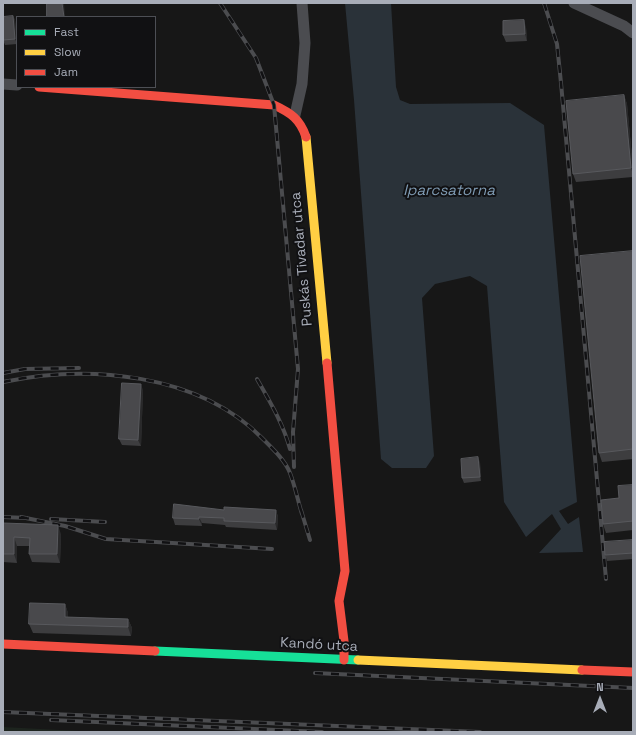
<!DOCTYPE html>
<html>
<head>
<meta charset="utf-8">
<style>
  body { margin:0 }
  #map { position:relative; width:636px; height:735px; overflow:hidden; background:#171717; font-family:"Space Grotesk",sans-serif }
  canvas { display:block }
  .frame { position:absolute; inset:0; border:4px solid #a8adb8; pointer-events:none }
  .legend { position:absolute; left:16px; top:16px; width:140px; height:72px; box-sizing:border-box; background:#111113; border:1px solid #4d4f55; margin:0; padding:5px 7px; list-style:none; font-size:12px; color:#a8adb8 }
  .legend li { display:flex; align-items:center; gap:8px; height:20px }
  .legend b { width:20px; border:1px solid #4d4f55 }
  .north { position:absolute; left:580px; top:679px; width:40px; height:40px; -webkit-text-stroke:3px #111113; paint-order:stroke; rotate:0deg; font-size:11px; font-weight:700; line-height:16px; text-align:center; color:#a8adb8 }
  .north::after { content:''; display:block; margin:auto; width:14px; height:18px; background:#a8adb8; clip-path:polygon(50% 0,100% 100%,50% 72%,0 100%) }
</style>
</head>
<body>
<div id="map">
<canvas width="636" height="735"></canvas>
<div class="frame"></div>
<ul class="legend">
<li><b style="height:5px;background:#16e098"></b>Fast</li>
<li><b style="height:5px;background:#ffcf43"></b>Slow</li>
<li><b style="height:5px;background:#f24e42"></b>Jam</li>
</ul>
<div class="north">N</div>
</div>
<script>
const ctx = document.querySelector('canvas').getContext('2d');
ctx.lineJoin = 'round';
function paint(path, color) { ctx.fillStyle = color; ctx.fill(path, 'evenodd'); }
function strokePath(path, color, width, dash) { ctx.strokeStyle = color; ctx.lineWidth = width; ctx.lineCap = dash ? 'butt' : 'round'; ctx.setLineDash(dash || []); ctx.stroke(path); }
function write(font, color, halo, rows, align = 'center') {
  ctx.font = font + ' "Space Grotesk",sans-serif'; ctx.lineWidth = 4; ctx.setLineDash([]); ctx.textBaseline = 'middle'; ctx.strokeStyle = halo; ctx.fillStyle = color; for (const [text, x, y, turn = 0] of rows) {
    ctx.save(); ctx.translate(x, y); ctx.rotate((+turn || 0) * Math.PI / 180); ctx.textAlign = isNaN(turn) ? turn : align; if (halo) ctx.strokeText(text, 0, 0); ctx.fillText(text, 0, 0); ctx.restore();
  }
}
const green = new Path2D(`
  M3,727L98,732H3Z`);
const water = new Path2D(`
  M345,3H391L396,87L400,100L410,104L510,103L544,125L577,502L559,511L568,524L579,517L583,552L539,553L561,529L552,514L526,537L504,502L487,286L470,276L435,284L422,298L434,456L426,468H392L381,459L354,100Z`);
const street = new Path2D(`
  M574,3L624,26L633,33
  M3,84L17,85
  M295,115L302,84L305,43L302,3`);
const fast = new Path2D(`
  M155,651L358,660`);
const slow = new Path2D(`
  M306,137L327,363
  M358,660L582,670`);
const jam = new Path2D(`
  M39,87L274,105C291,113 300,119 306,137
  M327,363L345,571L339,601L344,641V660
  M3,644L155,651
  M582,670L633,672`);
const rail = new Path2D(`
  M220,3L256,58L274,105L298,369L293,432L294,467
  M544,3L557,44L561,83L606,579
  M3,373L25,369L79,368
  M257,379C270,402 283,423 290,449
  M3,382C88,364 198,373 262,438C272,448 285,460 290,473C295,486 298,501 302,514
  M301,510L310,540
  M3,517L27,518
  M21,517L65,526L106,539L272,549
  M51,519L105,522
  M315,673L633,688
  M3,712L480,732
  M51,720L322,732`);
const wall = new Path2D(`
  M13,16L15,20L17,44L5,45L3,40Z
  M526,27L527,41L506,42L503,35Z
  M624,95L627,104L633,168V177L576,182L573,174Z
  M633,251V459L602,462L599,453Z
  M143,390L141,446L122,445L119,439Z
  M480,462L481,481L464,483L462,478Z
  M633,485V530L606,533L603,524L619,498Z
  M224,510H276L278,517L277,530L226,527L225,525L202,523V526L175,525L173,518Z
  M3,523L61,534L60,563L32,562L29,554L30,546H17V563L3,562Z
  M633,540V559L607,561L605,555Z
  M65,604L68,613V617L128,619L132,628L131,636L33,633L29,624Z`);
const shadedWall = new Path2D(`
  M62,3H64L65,17H64Z
  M13,16L15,20L17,44L15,39Z
  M524,20L526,27L527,41L525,34Z
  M624,95L627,104L633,168V175L631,168Z
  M141,384L143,390L141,446L138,440Z
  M478,457L480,462L481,481L480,477Z
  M276,510L278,517L277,530L275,523Z
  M199,517L202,523V526L199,519Z
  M58,525L61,534L60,563L57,554Z
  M14,537L17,546V563L14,554Z
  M65,604L68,613V626L65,617Z
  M128,619L132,628L131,636L128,627Z`);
const building = new Path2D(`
  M47,3H62L64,17H47Z
  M13,16L15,39L3,40V17Z
  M524,20L525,34L503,35V21Z
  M624,95L631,168L573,174L566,101Z
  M633,251V449L599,453L580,256Z
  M122,383L141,384L138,440L119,439Z
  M478,457L480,477L462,478L461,459Z
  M633,485V521L603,524L601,500L619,498L618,486Z
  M174,504L224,510V507L276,510L275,523L224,521V518L199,517V519L173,518Z
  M3,523L58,525L57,554H29L30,538L14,537V554H3Z
  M633,540V553L605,555L604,542Z
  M30,603L65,604V617L128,619V627L29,624Z`);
const streetNames = [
  ["Puskás Tivadar utca",302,259,-95],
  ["Kandó utca",319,645,3]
];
const waterNames = [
  ["Iparcsatorna",449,191]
];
paint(green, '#1d241e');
paint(water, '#2a3239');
strokePath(street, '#4b4c50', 11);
strokePath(fast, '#16e098', 9);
strokePath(slow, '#ffcf43', 9);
strokePath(jam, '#f24e42', 9);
strokePath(rail, '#4b4c4f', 4);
strokePath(rail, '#111113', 2.5, [8]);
paint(wall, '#3d3d3f');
paint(shadedWall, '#29292a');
paint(building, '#49494c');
strokePath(building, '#58595d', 1);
write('14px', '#a8adb8', '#111113', streetNames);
write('italic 15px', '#7f9bb3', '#111113', waterNames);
</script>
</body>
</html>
